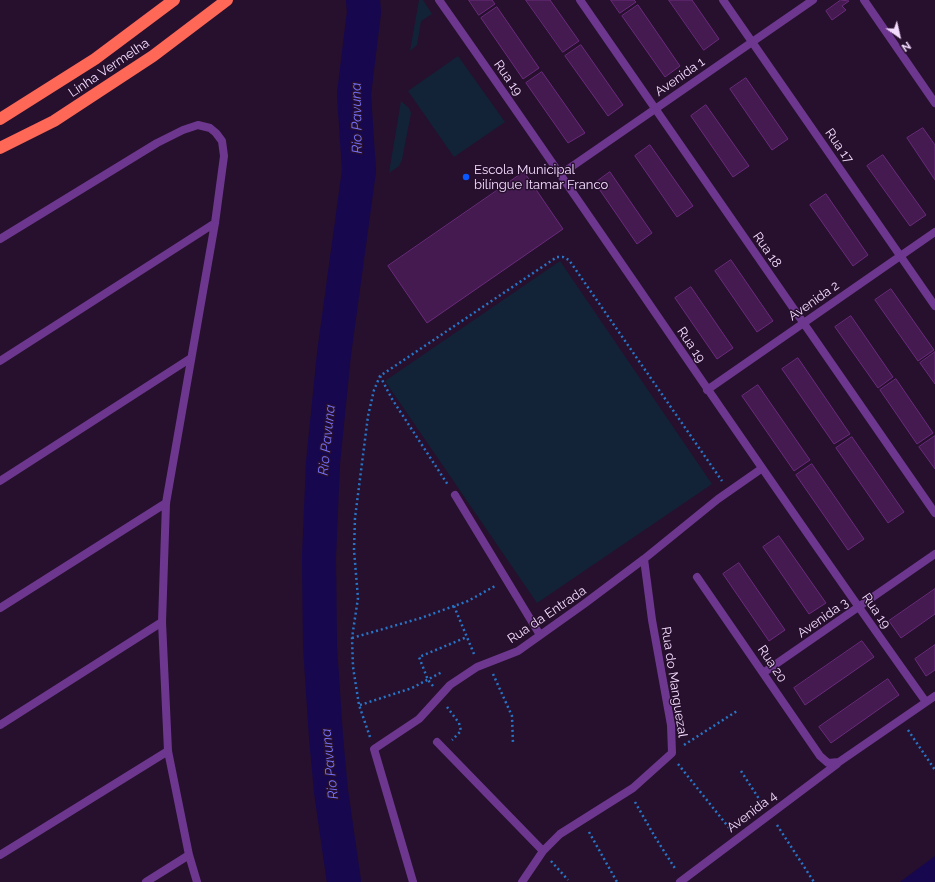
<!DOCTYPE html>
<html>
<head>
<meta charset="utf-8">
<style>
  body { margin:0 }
  #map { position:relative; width:935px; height:882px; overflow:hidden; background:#26102d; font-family:Raleway,sans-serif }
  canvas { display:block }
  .north { position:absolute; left:879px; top:16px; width:40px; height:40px; -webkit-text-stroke:3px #26102d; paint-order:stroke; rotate:146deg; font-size:11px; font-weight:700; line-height:16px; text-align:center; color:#f4dcff }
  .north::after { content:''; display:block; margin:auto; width:14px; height:18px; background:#f4dcff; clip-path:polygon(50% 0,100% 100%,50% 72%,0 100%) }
</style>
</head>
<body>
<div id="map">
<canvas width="935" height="882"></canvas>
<div class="north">N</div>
</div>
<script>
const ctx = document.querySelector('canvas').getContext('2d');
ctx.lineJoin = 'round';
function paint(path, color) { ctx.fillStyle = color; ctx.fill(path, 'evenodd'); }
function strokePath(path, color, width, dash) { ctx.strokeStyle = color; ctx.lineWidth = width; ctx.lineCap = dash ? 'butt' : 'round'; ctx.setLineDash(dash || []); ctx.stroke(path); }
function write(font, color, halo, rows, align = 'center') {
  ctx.font = font + ' Raleway,sans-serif'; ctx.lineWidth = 3; ctx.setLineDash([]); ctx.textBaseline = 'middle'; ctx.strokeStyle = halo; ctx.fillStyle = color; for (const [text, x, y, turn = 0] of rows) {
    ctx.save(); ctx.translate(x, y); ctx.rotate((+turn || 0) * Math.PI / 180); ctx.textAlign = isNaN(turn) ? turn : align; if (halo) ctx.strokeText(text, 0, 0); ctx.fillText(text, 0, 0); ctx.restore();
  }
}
const green = new Path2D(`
  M419,0H423L432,14L421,21L417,45L410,51Z
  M458,56L505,122L454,157L408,91Z
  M401,101L409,108L411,113L402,160L399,166L389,173Z
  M560,261L712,484L537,603L385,381Z`);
const water = new Path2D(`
  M935,856V882H900Z`);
const river = new Path2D(`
  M344,882L331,791L326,737L320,646L319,557L323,463L334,354L359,171L354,94L364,12L363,0`);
const building = new Path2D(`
  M469,0H492L495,4L479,15Z
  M526,0H550L579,41L563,52Z
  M611,0H634L636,2L620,13Z
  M669,0H692L719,39L704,50Z
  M841,0L849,1L842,6L846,10L832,20L826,11Z
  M638,5L680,66L665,77L622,16Z
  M497,7L539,68L523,79L481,18Z
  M581,45L623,105L608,116L565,56Z
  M542,72L585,133L568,143L526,83Z
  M746,78L788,139L772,150L730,89Z
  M706,105L749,166L733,177L691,116Z
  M923,128L935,145V180L907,138Z
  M650,145L693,206L677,217L635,156Z
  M883,155L926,215L910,226L867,166Z
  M524,172L563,229L427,323L388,266Z
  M610,172L652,233L637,244L595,183Z
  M826,194L868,255L853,266L810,205Z
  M731,260L773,321L757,332L715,271Z
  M691,287L733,348L717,359L675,298Z
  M891,289L934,350L918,361L875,300Z
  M851,316L893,377L878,388L835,327Z
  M935,352V384L920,363Z
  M798,358L850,434L834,444L782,369Z
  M896,379L933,433L917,444L880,390Z
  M758,385L810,460L794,471L742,396Z
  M935,436V469L919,447Z
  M852,437L904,512L888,523L836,448Z
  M812,464L864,539L848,550L796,475Z
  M779,536L826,603L809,614L763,547Z
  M739,563L785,630L769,641L723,574Z
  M935,589V614L901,638L889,621Z
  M862,641L874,657L805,705L794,688Z
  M935,645V670L926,676L915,659Z
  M888,679L899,695L831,743L819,727Z`);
const path = new Path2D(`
  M380,376L392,399L448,485
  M454,606L474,654
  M352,638L421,618L468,601L495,586
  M493,674L512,716L513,744
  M433,686L428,680L419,657L467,637
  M360,705L412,688L442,672
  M447,707L459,723L461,731L452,740
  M908,730L935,770
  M370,737L359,705L353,667L352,638L358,598L354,550L355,518L368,416L374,390L380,376L557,257H563L569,260L722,481
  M684,745L737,711
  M678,764L730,829
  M741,771L763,805
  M635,802L655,837L676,870
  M777,825L814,882
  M589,832L617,882
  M551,861L568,880`);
const lane = new Path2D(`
  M0,239L157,143L183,130L198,125L210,128L216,133L222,141L224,156L215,223L166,503L162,622L168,751L189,855L197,882
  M0,361L215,223
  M0,481L191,358
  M0,608L166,503
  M0,725L162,622
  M0,855L168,751
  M146,882L189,855`);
const street = new Path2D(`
  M439,0C603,233 760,470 926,702
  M580,0L935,513
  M723,0L935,306
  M864,0L935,103
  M561,174L813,0
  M707,390L935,232
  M455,495L540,635
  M697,577L820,756L828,763L839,762L935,696
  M763,673L935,554
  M437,742L543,851
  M413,882L374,749L419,719L450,685L477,667L518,651L584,604L644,559L718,499L761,469
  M522,882L543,851L560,834L633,788L672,753L671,725L652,620L644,559
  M680,882L837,764`);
const highway = new Path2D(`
  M0,119L95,59L174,0
  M0,148L54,121L153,56L227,0`);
const markers = [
  [466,177,4,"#0857ff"]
];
const streetNames = [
  ["Linha Vermelha",109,68,-34],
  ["Avenida 1",680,77,-35],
  ["Rua 19",508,78,55],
  ["Rua 17",839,146,55],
  ["Rua 18",767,250,55],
  ["Avenida 2",814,301,-35],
  ["Rua 19",691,345,56],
  ["Rua 19",876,611,55],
  ["Rua da Entrada",547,615,-34],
  ["Avenida 3",823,618,-35],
  ["Rua 20",772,664,56],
  ["Rua do Manguezal",674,682,81],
  ["Avenida 4",752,812,-37]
];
const poiNames = [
  ["Escola Municipal",474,170],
  ["bilíngue Itamar Franco",474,185]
];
const waterNames = [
  ["Rio Pavuna",357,118,-91],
  ["Rio Pavuna",327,440,-84],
  ["Rio Pavuna",330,764,-96]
];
paint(green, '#122338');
paint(water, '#16074f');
strokePath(river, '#16074f', 34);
paint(building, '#441a50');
strokePath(building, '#6b2b7d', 1);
strokePath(path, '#2875c7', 2.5, [2, 3]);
strokePath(lane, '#6e378f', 8);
strokePath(street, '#6e378f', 8);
strokePath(highway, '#ff6757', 12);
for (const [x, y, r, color] of markers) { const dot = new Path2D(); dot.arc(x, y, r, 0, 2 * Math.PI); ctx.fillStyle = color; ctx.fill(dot); strokePath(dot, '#26102d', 1.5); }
write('13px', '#f4dcff', '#26102d', streetNames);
write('13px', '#f4dcff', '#26102d', poiNames, 'left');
write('italic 14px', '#7771ff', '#26102d', waterNames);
</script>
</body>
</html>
